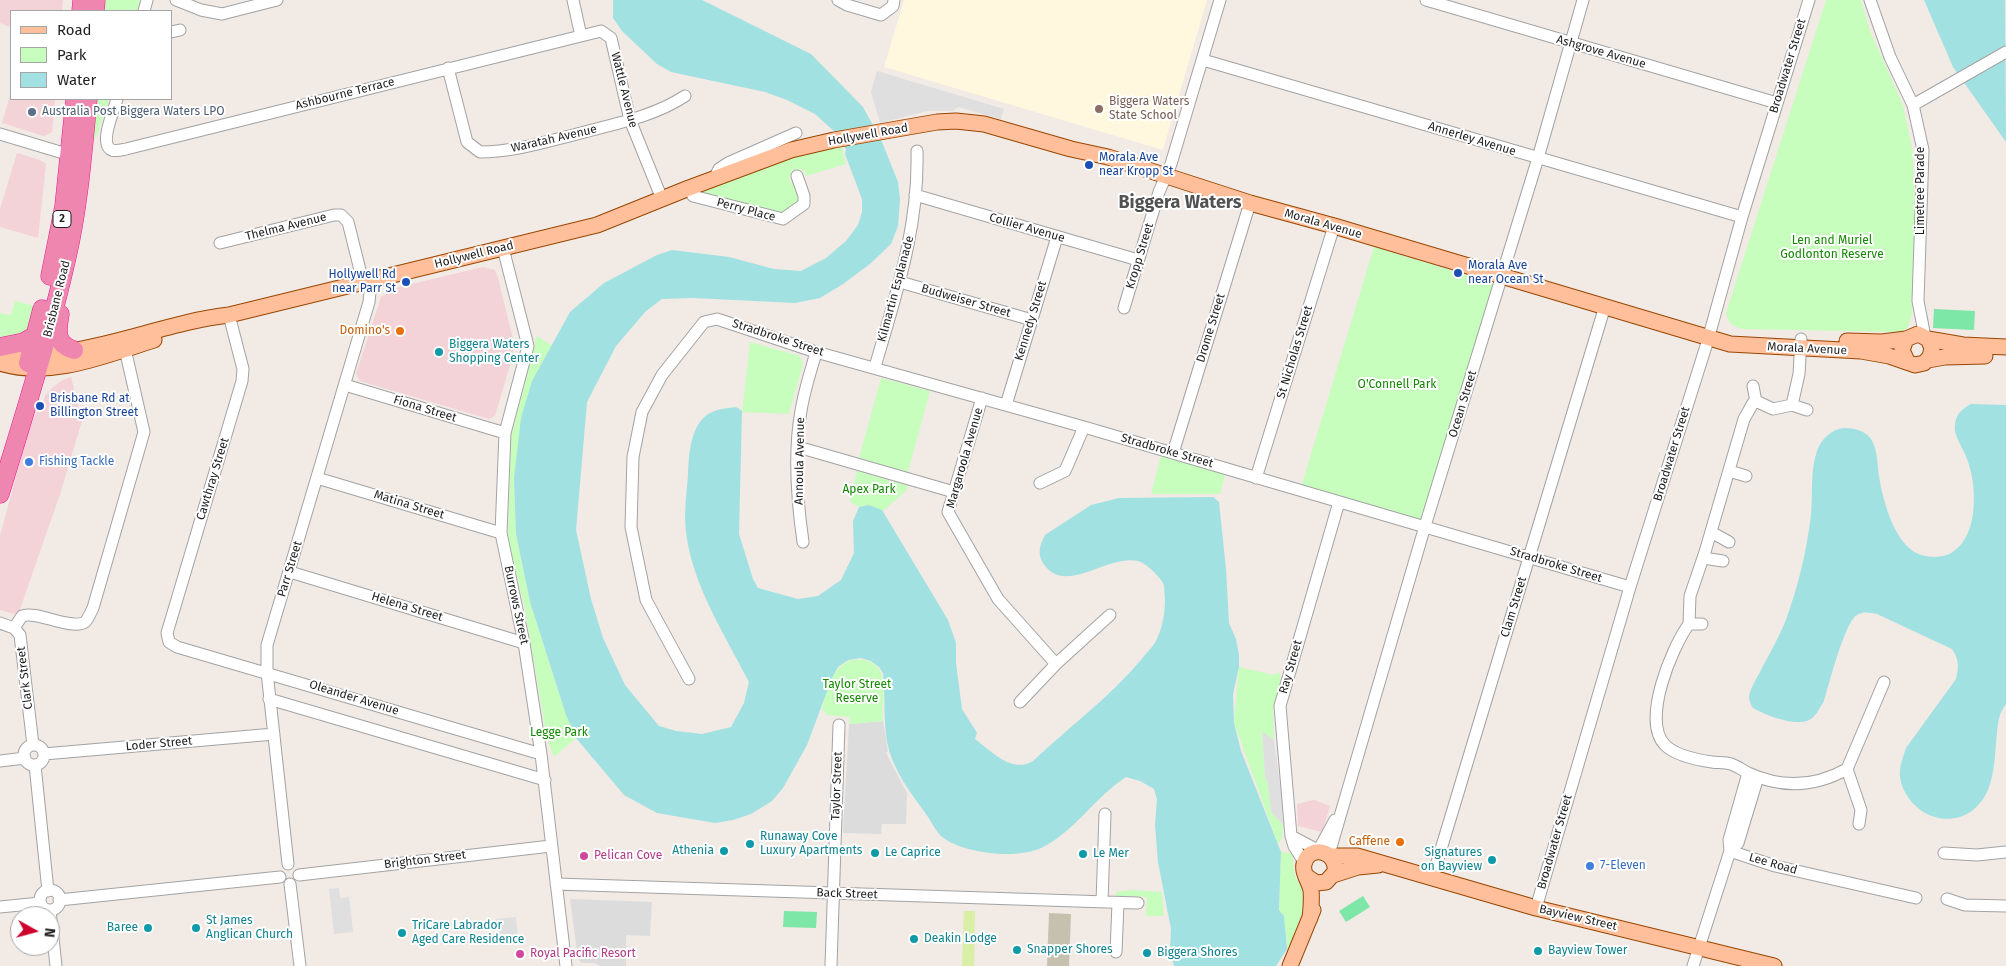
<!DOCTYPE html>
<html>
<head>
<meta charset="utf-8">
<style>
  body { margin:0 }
  #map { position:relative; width:2006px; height:966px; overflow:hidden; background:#f1eae5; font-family:"Fira Sans",sans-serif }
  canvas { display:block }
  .legend { position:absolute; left:10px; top:10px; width:162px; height:90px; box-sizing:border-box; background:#fff; border:1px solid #a5a5a5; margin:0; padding:6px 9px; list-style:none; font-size:15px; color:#1f1f1f }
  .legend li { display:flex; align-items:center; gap:10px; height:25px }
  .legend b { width:25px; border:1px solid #a5a5a5 }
  .north { position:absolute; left:10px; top:906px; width:50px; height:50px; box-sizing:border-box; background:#fff; border:1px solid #a5a5a5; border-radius:50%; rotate:97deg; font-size:14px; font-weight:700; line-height:20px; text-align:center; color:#1f1f1f }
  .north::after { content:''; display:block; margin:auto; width:18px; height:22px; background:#ce002c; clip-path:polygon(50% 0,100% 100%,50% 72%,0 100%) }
</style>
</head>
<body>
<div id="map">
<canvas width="2006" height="966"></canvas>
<ul class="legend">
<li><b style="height:6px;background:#ffbf9b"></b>Road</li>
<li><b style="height:14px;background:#c7febe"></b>Park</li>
<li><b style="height:14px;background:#a1e1e2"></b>Water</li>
</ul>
<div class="north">N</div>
</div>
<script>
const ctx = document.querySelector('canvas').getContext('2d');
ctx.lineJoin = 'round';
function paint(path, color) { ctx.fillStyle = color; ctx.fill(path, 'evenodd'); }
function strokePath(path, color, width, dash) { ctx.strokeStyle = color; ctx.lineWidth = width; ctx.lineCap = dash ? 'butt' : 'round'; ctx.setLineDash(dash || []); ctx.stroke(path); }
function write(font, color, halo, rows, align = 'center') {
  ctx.font = font + ' "Fira Sans",sans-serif'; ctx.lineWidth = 4; ctx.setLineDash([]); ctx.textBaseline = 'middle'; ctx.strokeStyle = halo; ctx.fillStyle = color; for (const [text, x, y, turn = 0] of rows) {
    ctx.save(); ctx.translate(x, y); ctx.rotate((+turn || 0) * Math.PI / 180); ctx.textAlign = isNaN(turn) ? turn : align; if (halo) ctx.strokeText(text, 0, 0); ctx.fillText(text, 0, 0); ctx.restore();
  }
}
const residential = new Path2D(`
  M883,721L888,751L886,753L907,793L906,824H882L881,834L843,833L849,724Z
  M570,899L652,902L650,936L626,935V966H601L593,963H582L578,959Z`);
const commercial = new Path2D(`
  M0,0H63L62,11H11V27L0,23Z
  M11,92V99H55L52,132L44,136L2,123Z
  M17,153L40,160L46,164L38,238L0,227V209Z
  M483,267L495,270L498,278L514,343L513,355L495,416L489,419L360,381L356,374L381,297L395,288Z
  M71,377L82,421L60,494L18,615L0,610V536L30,425L37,411L40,413L45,396L50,390L61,381Z
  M1314,800L1330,806L1322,832L1298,826L1297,804Z`);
const education = new Path2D(`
  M904,0H1207L1163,150L884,67Z`);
const construction = new Path2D(`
  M1049,913L1071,914L1069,966H1047Z`);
const grass = new Path2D(`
  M964,911H975L974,966H962Z`);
const park = new Path2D(`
  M105,0H140L137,11H104Z
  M1826,0H1861L1870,31L1903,105L1913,153L1915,222L1912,314L1908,327L1902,332L1743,329C1732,326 1729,324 1726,313Z
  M94,99H109L96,138L89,137Z
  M842,147L846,164L806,176L805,172L801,169L792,170L789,179L794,185L799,202L784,213H775L700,192L799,155Z
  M1374,247L1493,283L1420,524L1301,487Z
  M15,301L35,306L28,333L0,341V313L11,315Z
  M537,336L552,346L539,368L514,478L516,534L530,602L566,715L576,738L554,757L547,739L525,609L508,539L511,437Z
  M750,342L800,356L803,364L789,414L742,412Z
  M881,378L930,391L908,472L859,458Z
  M1161,456L1225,474L1220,494H1151Z
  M857,471L908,486L907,490L883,511L869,505L859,507L850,502Z
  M851,660C894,655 881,695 883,721L850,724L849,717L826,715L825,711L822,710C825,693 832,667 851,660Z
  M1239,667L1274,675L1280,672L1281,679L1273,707L1274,740L1262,732L1265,777L1268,784L1271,812L1283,825L1282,838L1278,844L1234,723Z
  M1281,852L1292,853L1295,876L1305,893L1303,915L1291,948L1287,949L1284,916L1279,910Z
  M1129,890L1162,892L1164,916H1146L1147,897L1116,896V892Z`);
const pitch = new Path2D(`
  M1934,309L1975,311L1974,330L1933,328Z
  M1363,896L1370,907L1346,922L1339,911Z
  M784,911L817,912L816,928L783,927Z`);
const parking = new Path2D(`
  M877,71L1004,109L1001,119L958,107L953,111H927L880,123L871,92Z
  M1262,731L1274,740L1281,792L1283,825L1271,812L1268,784L1265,777Z
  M339,888L340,898L349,897L353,932L334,934L329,889Z
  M516,917L518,936L499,939L496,919Z`);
const water = new Path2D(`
  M613,0H702L811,54L863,107L882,142L898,182L900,200L898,226L891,244L870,264L843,284L820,298L795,303L693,298L662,299L646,311L616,346L587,402L576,530L591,599L603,638L625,685L659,726L676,731L702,734L731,727L744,703L749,682C723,631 686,576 685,517C685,503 687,489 688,475C689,455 690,424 710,413C717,409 728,408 736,407L742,411L739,534L753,579L758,588L798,599L818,596L841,580L854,553L853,521L859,507L869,505L882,510L948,620L956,643V663L962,709L977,733L975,739C991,751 1012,774 1033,761C1069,727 1109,698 1141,660C1146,653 1154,646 1157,639C1163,626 1165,612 1165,598C1164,594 1165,587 1163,583C1159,576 1146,563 1138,561C1106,554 1065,597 1043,563C1037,554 1040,544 1045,535L1091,505L1119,498L1213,497L1219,502L1226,569L1229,623L1236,639L1239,655V667L1233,694L1234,723L1241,751L1281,852L1279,910L1284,916L1287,949L1276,966H1174L1170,951L1171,929L1158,862L1155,825L1157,799L1154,789L1140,781L1126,777C1095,797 1076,830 1043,847C1019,860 962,854 941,836C936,831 932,823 928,817C915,798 899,779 891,756C882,730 886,701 883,673L879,667L871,661L861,658L848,660L838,667L832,678L807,745L783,788L772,801L751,814L733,820L715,823L657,813L624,795L576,738L566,715L530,602L516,534L514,478L521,418L532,381L570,312L604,283L657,255L672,250L729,257L774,269L801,271L826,258L846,241L858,225L862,212V199L845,154L846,149L835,132L815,114L787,100L765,92L671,72L657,64L622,31L613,18Z
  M1924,0H2005L2006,142L1953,67Z
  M1971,404L2006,405V704C1999,713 1998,722 1997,733C1994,759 1996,792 1973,810C1944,832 1905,810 1900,777C1899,767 1903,757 1906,748L1956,679C1959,667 1959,659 1952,649L1877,614C1870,613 1864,611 1857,615C1845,621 1829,685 1824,701C1820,707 1816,717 1809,720C1797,727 1763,715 1752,707C1751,704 1749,700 1749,697C1750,689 1756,679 1760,672C1770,652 1782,633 1789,611C1800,579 1807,548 1811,515C1813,494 1810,471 1817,451C1821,439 1832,429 1844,428C1854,428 1866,431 1871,439C1878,450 1877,464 1879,476C1883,502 1896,551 1925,556C1936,558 1946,557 1954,551C1979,534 1977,484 1967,459C1963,447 1953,436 1955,424C1956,414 1963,408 1971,404Z`);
const minor = new Path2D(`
  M176,0L201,10L222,14L277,0
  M573,0L581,36
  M838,0L847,5L881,15L893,6L894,0
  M1426,0L1777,103
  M1870,0L1890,57L1913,105L1923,150L1918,301L1925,337
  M144,11L147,0
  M171,32L180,30
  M1203,60L1742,217
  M448,68L467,142L480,152C513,152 545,142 577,134C614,124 653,117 685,96
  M117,99C114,110 100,141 110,149C114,152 121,150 126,149L601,31L611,38L630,120L662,199
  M1913,105L2006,52
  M0,134L60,152
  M714,179L719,169L728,163L796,133
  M689,188L693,196L783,219L804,204V196L797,176
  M915,195L1138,260
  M220,243L334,215H341L348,222L363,282
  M503,248L528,346L505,433L501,533L524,643L541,754L566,966
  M900,282L1032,320
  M1124,308L1159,192L1171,164L1220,0
  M229,315L243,369L242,381L167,633L169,642L177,647L541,754
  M875,367C896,294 919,228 917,151
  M345,385L505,433
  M1753,386L1756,402
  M982,398L948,512L998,599L1056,664
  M1006,405L1057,237
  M1792,405L1799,374L1801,339
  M798,447L954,492
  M1173,453L1250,203
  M1729,471L1746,476
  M317,478L501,533
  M1256,478L1334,226
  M1040,483L1065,471L1084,427
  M1711,532L1729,542
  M803,542C797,500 793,454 801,411C804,391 811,371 816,352
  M1703,558L1723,561
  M290,572L524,643
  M0,623L14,628L20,635L33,745
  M1689,624L1690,596L1705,552L1744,419L1753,403L1758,402L1773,409L1792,405L1807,410
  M1702,624H1689C1672,647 1641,721 1665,745C1675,755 1698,760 1712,762C1718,763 1724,762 1731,764C1737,766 1742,770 1748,773C1781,788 1815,787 1847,769L1884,682
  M14,628L22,616C36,610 72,631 85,622C88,619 91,612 93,608L144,432L125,349
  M689,679L646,600L631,527L633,457L642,412L662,375L704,322L717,319L816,352L1084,427L1630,587
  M269,699L545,780
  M1020,702L1056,664L1110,615
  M24 755a10 10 0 1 1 20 0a10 10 0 1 1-20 0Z
  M44,754L274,734
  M0,761L25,758
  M35,765L48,891
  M1847,769L1861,810L1859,824
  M1291,836L1312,847L1316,851
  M1318,851L1335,820
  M1730,851L1775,866L1916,898
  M1730,851L1738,843L1758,777
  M1944,853L1977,855L2006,852
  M1329,854L1425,526L1538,158L1583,0
  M1304,862L1294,846L1291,836L1280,706L1339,502
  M288,864L267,672V645L369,302L370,292L368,281
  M299,875L551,846
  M1432,879L1605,306
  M290,884L300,966
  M556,884L1138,903
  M40 900a10 10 0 1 1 20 0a10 10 0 1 1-20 0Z
  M1947,899L1965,905L2006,906
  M59,900L280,877
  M1102,902L1105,814
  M0,907L40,903
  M1536,908L1630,587L1707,343L1742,217L1809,0
  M50,910L56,966
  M1116,952L1118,903
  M831,966L839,725
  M1693,966L1730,851L1729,840L1748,773`);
const major = new Path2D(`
  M1928,339L1963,345L2006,347
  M1847,341L1882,342L1906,339
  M0,351C74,366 155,323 229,315L597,225L689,188L791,150L834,140L937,122L956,121L984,124L1071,149L1108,157L1250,203L1334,226L1730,344L1861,351L1889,356L1915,365L1924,363L1930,357L1932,348L1928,339L1918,334L1906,339L1902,350L1907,361
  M1928,360L1945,357L1985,356
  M0,363C51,379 106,355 154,340
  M1331,856H1357L1536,908L1774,966
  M1333,875L1358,867L1378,865
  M1306,876L1316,883L1326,882L1335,872C1338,851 1309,843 1304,864C1302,873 1309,881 1311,890C1312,899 1311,909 1310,918
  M1290,966L1313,910`);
const highway = new Path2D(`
  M81,11L82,0
  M95,11L96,0
  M50,276L64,206L75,99
  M60,314C57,332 55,344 74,350
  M0,347L24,342L34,336
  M28,363L42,309
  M0,494C24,415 49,337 67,257C79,205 83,151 88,99`);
const markers = [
  [1099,109,5,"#8d6e63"],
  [32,112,5,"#5c6f8a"],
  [1089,165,5,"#1a4fb4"],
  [1458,273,5,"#1a4fb4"],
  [406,282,5,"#1a4fb4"],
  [400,331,5,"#e8710a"],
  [439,352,5,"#0f9aa8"],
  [40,406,5,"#1a4fb4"],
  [29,462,5,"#3f7fe0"],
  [1400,842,5,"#e8710a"],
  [750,844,5,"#0f9aa8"],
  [724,851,5,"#0f9aa8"],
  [875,853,5,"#0f9aa8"],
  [1083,854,5,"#0f9aa8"],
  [584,856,5,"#d1479c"],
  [1492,860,5,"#0f9aa8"],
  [1590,866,5,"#3f7fe0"],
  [148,928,5,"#0f9aa8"],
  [196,928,5,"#0f9aa8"],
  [402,933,5,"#0f9aa8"],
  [914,939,5,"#0f9aa8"],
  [1017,950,5,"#0f9aa8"],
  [1538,951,5,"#0f9aa8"],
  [1147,953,5,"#0f9aa8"],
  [520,954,5,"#d1479c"]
];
const shields = [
  [62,219,18]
];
const shieldNames = [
  ["2",62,219]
];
const streetNames = [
  ["Ashgrove Avenue",1601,52,16],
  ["Broadwater Street",1788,66,-73],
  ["Wattle Avenue",624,90,76],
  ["Ashbourne Terrace",345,94,-14],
  ["Hollywell Road",868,135,-10],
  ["Waratah Avenue",554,139,-13],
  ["Annerley Avenue",1472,139,17],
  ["Limetree Parade",1921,191,-90],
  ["Perry Place",746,210,15],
  ["Morala Avenue",1323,224,16],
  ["Thelma Avenue",286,227,-14],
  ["Collier Avenue",1027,228,16],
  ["Hollywell Road",474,255,-14],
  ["Kropp Street",1140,256,-73],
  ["Kilmartin Esplanade",896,289,-75],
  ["Brisbane Road",57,299,-76],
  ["Budweiser Street",966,301,16],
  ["Kennedy Street",1031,321,-73],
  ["Drome Street",1211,328,-73],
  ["Stradbroke Street",778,338,18],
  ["Morala Avenue",1807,349,3],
  ["St Nicholas Street",1295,352,-73],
  ["Ocean Street",1463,404,-73],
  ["Fiona Street",425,409,17],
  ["Stradbroke Street",1167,451,16],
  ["Broadwater Street",1672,454,-73],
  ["Margaroola Avenue",965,458,-74],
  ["Annoula Avenue",800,461,-89],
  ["Cawthray Street",213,479,-73],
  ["Matina Street",409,505,17],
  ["Stradbroke Street",1556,565,17],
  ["Parr Street",290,569,-73],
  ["Burrows Street",516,605,78],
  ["Helena Street",407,607,17],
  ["Clam Street",1514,607,-73],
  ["Ray Street",1291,667,-74],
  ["Clark Street",25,678,-97],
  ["Oleander Avenue",354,698,17],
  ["Loder Street",159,744,-5],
  ["Taylor Street",837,786,-88],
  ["Broadwater Street",1555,842,-74],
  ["Brighton Street",425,860,-7],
  ["Lee Road",1773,864,16],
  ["Back Street",847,894,2],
  ["Bayview Street",1578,918,13]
];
const educationNames = [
  ["Biggera Waters",1109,102],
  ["State School",1109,116]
];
const serviceNames = [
  ["Australia Post Biggera Waters LPO",42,112]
];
const transitNames = [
  ["Morala Ave",1099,158],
  ["near Kropp St",1099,172],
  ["Morala Ave",1468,266],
  ["near Ocean St",1468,280],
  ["Hollywell Rd",396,275,"right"],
  ["near Parr St",396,289,"right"],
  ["Brisbane Rd at",50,399],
  ["Billington Street",50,413]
];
const parkNames = [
  ["Len and Muriel",1832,241],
  ["Godlonton Reserve",1832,255],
  ["O'Connell Park",1397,385],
  ["Apex Park",869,490],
  ["Taylor Street",857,685],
  ["Reserve",857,699],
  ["Legge Park",559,733]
];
const foodNames = [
  ["Domino's",390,331],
  ["Caffene",1390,842]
];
const cultureNames = [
  ["Biggera Waters",449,345],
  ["Shopping Center",449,359],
  ["Runaway Cove",760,837],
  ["Luxury Apartments",760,851],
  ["Athenia",714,851,"right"],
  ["Le Caprice",885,853],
  ["Signatures",1482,853,"right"],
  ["on Bayview",1482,867,"right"],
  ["Le Mer",1093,854],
  ["St James",206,921],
  ["Anglican Church",206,935],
  ["TriCare Labrador",412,926],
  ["Aged Care Residence",412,940],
  ["Baree",138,928,"right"],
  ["Deakin Lodge",924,939],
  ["Snapper Shores",1027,950],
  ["Bayview Tower",1548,951],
  ["Biggera Shores",1157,953]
];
const shopNames = [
  ["Fishing Tackle",39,462],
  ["7-Eleven",1600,866]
];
const hotelNames = [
  ["Pelican Cove",594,856],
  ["Royal Pacific Resort",530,954]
];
const districtNames = [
  ["Biggera Waters",1180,203]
];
paint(residential, '#dddcdc');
paint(commercial, '#f3d2d8');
paint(education, '#fff8df');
paint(construction, '#c6c1af');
paint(grass, '#daefa6');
paint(park, '#c7febe');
paint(pitch, '#7ce7a6');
paint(parking, '#dfdfdf');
paint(water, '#a1e1e2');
strokePath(minor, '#a3a3a3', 13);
strokePath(major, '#9a4600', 17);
strokePath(highway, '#eb168c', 19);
strokePath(minor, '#fff', 11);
strokePath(major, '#ffbf9b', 15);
strokePath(highway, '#ef86b0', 18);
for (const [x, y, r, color] of markers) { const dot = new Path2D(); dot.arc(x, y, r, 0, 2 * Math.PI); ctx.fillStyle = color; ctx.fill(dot); strokePath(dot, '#fff', 2); }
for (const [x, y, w] of shields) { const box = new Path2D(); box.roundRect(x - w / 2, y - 8.5, w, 17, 4); ctx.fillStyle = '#fff'; ctx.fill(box); strokePath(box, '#1f1f1f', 1); }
write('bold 11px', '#1f1f1f', null, shieldNames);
write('12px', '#1f1f1f', '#fff', streetNames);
write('12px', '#785e54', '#fff', educationNames, 'left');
write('12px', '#4e5e75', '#fff', serviceNames, 'left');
write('12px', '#164399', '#fff', transitNames, 'left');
write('12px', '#138902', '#fff', parkNames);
write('12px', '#c56008', '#fff', foodNames, 'right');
write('12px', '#0d838f', '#fff', cultureNames, 'left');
write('12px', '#366cbe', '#fff', shopNames, 'left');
write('12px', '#b23c85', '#fff', hotelNames, 'left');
write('bold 18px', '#525252', '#fff', districtNames);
</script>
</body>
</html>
